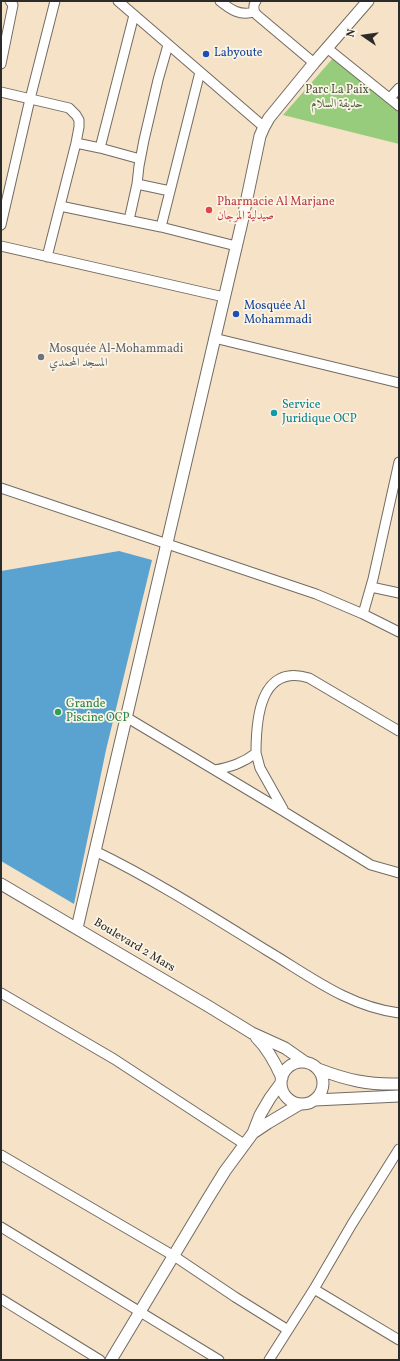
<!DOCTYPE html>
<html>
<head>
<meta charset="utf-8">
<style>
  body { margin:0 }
  #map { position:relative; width:400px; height:1361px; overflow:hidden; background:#f6e2c7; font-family:Vollkorn,serif }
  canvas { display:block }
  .frame { position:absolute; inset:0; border:2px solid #2b2b2b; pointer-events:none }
  .north { position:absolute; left:344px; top:16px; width:40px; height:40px; -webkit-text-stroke:3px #fcf5e5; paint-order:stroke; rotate:283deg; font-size:11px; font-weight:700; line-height:16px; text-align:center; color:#2b2b2b }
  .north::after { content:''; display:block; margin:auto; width:14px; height:18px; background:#2b2b2b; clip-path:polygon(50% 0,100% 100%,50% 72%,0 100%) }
</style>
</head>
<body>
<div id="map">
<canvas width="400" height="1361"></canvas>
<div class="frame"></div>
<div class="north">N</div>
</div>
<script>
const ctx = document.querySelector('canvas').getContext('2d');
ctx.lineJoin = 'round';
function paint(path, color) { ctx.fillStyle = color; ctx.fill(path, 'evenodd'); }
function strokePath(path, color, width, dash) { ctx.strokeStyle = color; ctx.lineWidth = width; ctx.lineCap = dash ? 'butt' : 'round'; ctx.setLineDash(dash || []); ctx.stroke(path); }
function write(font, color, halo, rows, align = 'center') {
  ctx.font = font + ' Vollkorn,Amiri,serif'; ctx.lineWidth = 3.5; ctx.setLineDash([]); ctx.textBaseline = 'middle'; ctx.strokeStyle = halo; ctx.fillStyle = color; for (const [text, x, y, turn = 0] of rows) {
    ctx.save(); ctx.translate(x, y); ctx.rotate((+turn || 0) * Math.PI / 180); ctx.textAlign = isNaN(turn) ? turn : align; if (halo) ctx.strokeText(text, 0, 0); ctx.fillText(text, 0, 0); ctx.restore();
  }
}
const green = new Path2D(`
  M334,57L399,110V144L283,115Z`);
const water = new Path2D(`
  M119,551L152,560L106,750L74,904L1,861V571Z`);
const minor = new Path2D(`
  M118,1L264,127
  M220,1C231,10 240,16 254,12
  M256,1C253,5 253,11 257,15L314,63
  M327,48L399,106
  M1,64L13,5L10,1
  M1,92L69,108L76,115L79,120V127L76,143L47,257
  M390,98L399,88
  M76,143L100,148L140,159
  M100,148L134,15
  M137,184L170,191
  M60,206L161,227L236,246
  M129,220L137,184L139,166L144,140L158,80L168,45
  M1,225L30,99L55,1
  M161,227L200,72
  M1,246L224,297
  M214,338L399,383
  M1,488L316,594L363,614L399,632
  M371,587L399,593
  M363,614L373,579L399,462
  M126,717L283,811L371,865L399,873
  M256,753L260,768L283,809
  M215,770C231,767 243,763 256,753C256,719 260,663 309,678L399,731
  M95,851C153,879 211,916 266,950C310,976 347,1006 399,1013
  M1,993L114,1059L244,1144
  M1,1155L174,1256L235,1297L288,1330
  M1,1227L219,1360
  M314,1289L399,1340
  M1,1299L100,1360
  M269,1360L314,1289L352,1224L399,1149`);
const tertiary = new Path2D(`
  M1,884L208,1006L252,1033L285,1048L305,1062
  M77,928L242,222L260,136L264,127L269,118L314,63L368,1
  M256,1037C268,1049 275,1062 282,1078
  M281 1083a21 21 0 1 1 42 0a21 21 0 1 1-42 0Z
  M318,1069C347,1080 368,1085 399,1084
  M315,1100L399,1096
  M253,1133L268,1123L300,1104
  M111,1360L207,1200L225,1171L253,1133L260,1115L270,1098L281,1083`);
const markers = [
  [206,54,4,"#1a4fb4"],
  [209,210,4,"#e0444e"],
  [236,314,4,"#1a4fb4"],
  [41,357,4,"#6b7280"],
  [274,413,4,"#0f9aa8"],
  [58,712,4,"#2e9e5b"]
];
const transitNames = [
  ["Labyoute",214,54],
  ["Mosquée Al",244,307],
  ["Mohammadi",244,321]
];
const parkNames = [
  ["Parc La Paix",337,91],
  ["حديقة السلام",337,105]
];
const healthNames = [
  ["Pharmacie Al Marjane",217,203],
  ["صيدلية المرجان",217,217]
];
const worshipNames = [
  ["Mosquée Al-Mohammadi",49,350],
  ["المسجد المحمدي",49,364]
];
const cultureNames = [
  ["Service",282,406],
  ["Juridique OCP",282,420]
];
const leisureNames = [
  ["Grande",66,705],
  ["Piscine OCP",66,719]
];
const streetNames = [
  ["Boulevard 2 Mars",134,946,31]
];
paint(green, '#97cc7d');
paint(water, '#5aa3d1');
strokePath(minor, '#726b62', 11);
strokePath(tertiary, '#726b62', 13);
strokePath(minor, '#fff', 9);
strokePath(tertiary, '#fff', 11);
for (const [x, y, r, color] of markers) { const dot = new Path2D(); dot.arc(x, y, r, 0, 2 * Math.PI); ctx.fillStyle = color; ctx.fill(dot); strokePath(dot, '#fcf5e5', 1.5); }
write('12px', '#164399', '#fcf5e5', transitNames, 'left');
write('12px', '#4b5b44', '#fcf5e5', parkNames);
write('12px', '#be3a42', '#fcf5e5', healthNames, 'left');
write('12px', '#5b616d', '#fcf5e5', worshipNames, 'left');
write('12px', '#0d838f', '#fcf5e5', cultureNames, 'left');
write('12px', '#27864d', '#fcf5e5', leisureNames, 'left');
write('12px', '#2b2b2b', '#fcf5e5', streetNames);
</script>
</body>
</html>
